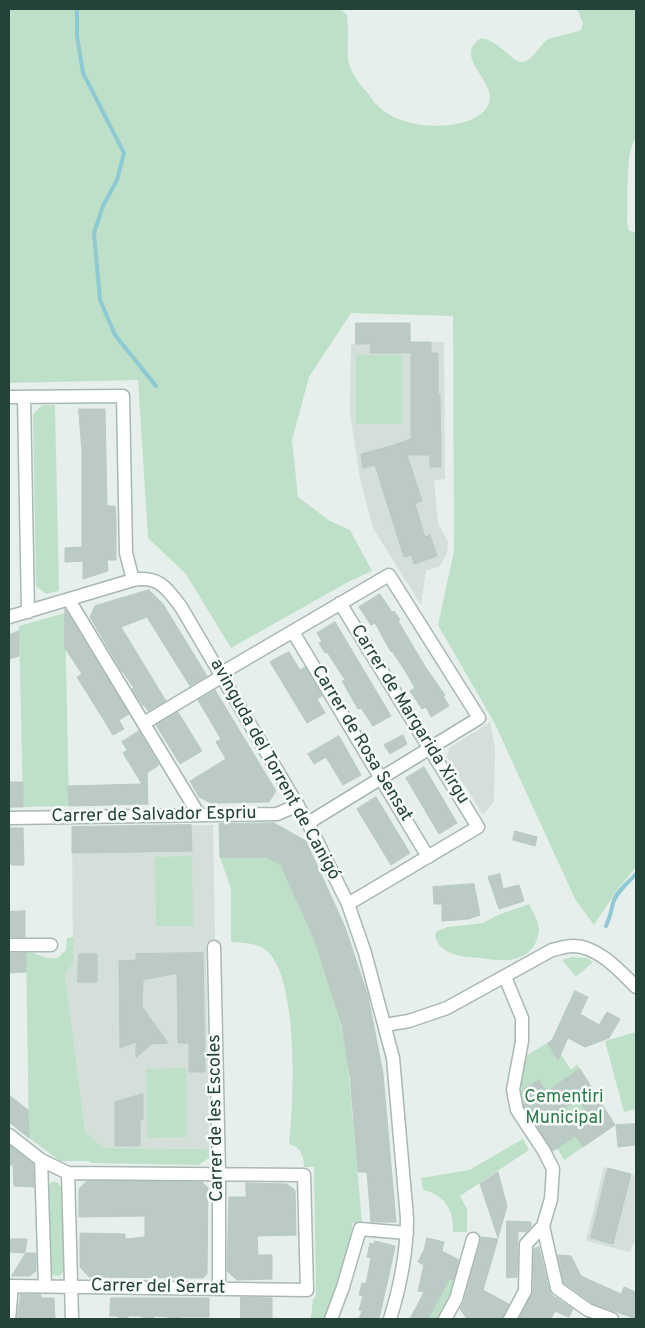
<!DOCTYPE html>
<html>
<head>
<meta charset="utf-8">
<style>
  body { margin:0 }
  #map { position:relative; width:645px; height:1328px; overflow:hidden; background:#e6efeb; font-family:Overpass,sans-serif }
  canvas { display:block }
  .frame { position:absolute; inset:0; border:10px solid #24423a; pointer-events:none }
</style>
</head>
<body>
<div id="map">
<canvas width="645" height="1328"></canvas>
<div class="frame"></div>
</div>
<script>
const ctx = document.querySelector('canvas').getContext('2d');
ctx.lineJoin = 'round';
function paint(path, color) { ctx.fillStyle = color; ctx.fill(path, 'evenodd'); }
function strokePath(path, color, width, dash) { ctx.strokeStyle = color; ctx.lineWidth = width; ctx.lineCap = dash ? 'butt' : 'round'; ctx.setLineDash(dash || []); ctx.stroke(path); }
function write(font, color, halo, rows, align = 'center') {
  ctx.font = font + ' Overpass,sans-serif'; ctx.lineWidth = 5; ctx.setLineDash([]); ctx.textBaseline = 'middle'; ctx.strokeStyle = halo; ctx.fillStyle = color; for (const [text, x, y, turn = 0] of rows) {
    ctx.save(); ctx.translate(x, y); ctx.rotate((+turn || 0) * Math.PI / 180); ctx.textAlign = isNaN(turn) ? turn : align; if (halo) ctx.strokeText(text, 0, 0); ctx.fillText(text, 0, 0); ctx.restore();
  }
}
const built = new Path2D(`
  M356,323H410L411,342H444L445,479L434,480L438,523L448,542L447,553L440,566L426,571L421,605L373,528L360,479L350,413L351,343L356,344Z
  M490,722L495,748L494,801L483,815L447,757L449,748Z
  M213,825L215,941L206,942L209,1149L103,1148L85,1131L65,974L73,964L72,827Z
  M604,1167L636,1176V1242H634L630,1252L586,1241Z`);
const green = new Path2D(`
  M9,9H341L347,15C347,22 349,30 348,37C348,46 347,56 349,64C353,75 360,85 368,93C371,97 373,102 377,105C395,124 431,129 456,124C465,122 473,120 481,114C513,88 447,60 481,38C500,41 511,61 521,62C531,63 540,45 547,40C552,37 574,33 581,30L583,23L577,9H636V138C624,151 629,203 627,222L629,231L636,232V867L618,889L594,925L575,899L495,724L438,625L454,551L453,316L351,313L309,377L292,440L298,497L330,521L350,530L372,571L348,582L231,648L186,574L148,538L138,380L9,383Z
  M356,355H402V424H356Z
  M42,405H55L59,591L46,594L36,586L33,414Z
  M65,613L69,806L23,807L19,626Z
  M192,856L193,926H156L155,857Z
  M220,857H266L281,865L315,941L338,1011L347,1055L362,1222L353,1223C350,1230 354,1235 352,1241C346,1268 335,1294 325,1319L311,1318L313,1299L316,1296L314,1167H304C304,1156 301,1147 289,1144C294,1103 299,980 267,951C256,942 243,943 231,942V889Z
  M529,904C533,912 538,921 539,929C539,934 537,939 535,944C524,964 499,961 480,958C467,957 449,956 440,946C437,943 436,939 435,936L437,931L448,927L483,923L498,915Z
  M74,937L73,964L65,974L85,1131L103,1148L209,1149V1158L198,1165L90,1163V1161H60L29,1138L26,952C38,952 45,961 58,958L66,950L67,938Z
  M572,957L587,958L593,962L576,977L562,960Z
  M636,1032V1109L624,1112L605,1041Z
  M552,1040L571,1070L577,1064L612,1120L602,1127L605,1132L564,1160L554,1143L547,1147L522,1107L518,1088L524,1057Z
  M186,1068L187,1137L147,1138L146,1069Z
  M523,1139L529,1150L460,1196L467,1209V1232H453C454,1210 445,1195 423,1190L421,1178L469,1170Z
  M51,1182H57L61,1187L64,1270L60,1276L53,1275L50,1271L48,1188Z
  M461,1261L451,1297L438,1319H428L449,1278L451,1279Z`);
const stream = new Path2D(`
  M77,9V36L83,73L124,153L117,180L103,206L94,233L100,300L115,335L156,386
  M606,926C610,917 611,913 613,903C616,892 628,883 636,874`);
const building = new Path2D(`
  M356,323H410V342H431V353H438V394H440L441,467H430V455H407L422,501L415,504L425,537L430,535L437,556L414,564L411,555L404,557L375,465L363,468L361,454L391,446L411,439V353H370L371,344H356Z
  M79,409H105L107,506H115L116,520V560H107L108,571L83,579V561L65,562V548L82,547V452Z
  M149,590L163,604L207,676L190,686L147,617L121,627L166,701L148,711L144,705L143,706L132,689L134,688L123,672H122L90,617L95,606Z
  M380,594L392,612L394,611L400,620L398,621L426,668L445,695L443,696L449,706L431,717L426,707L422,709L410,691L415,688L404,669L392,651L391,652L375,623L371,625L359,607Z
  M65,609L129,714L119,720L124,729L113,735L77,677L82,674L65,648Z
  M335,622L391,716L373,726L361,708L358,709L342,681L345,680L327,652L325,653L319,643L322,641L317,633Z
  M19,631V656L9,659V635Z
  M289,652L300,670L305,667L322,696L317,699L325,713L307,723L270,662Z
  M215,690L276,791L269,802L211,803L199,797L190,781L226,759L216,742L221,739L198,700Z
  M178,712L202,751L180,764L156,725Z
  M139,731L159,765L147,773L148,804L69,806L68,786L142,784L123,753L127,750L122,742Z
  M403,735L407,744L390,754L384,745Z
  M339,736L361,775L343,785L326,757L314,764L308,754Z
  M424,767L457,823L439,834L406,778Z
  M9,782H23V807H9Z
  M376,797L410,853L391,865L357,809Z
  M274,823L306,841L345,927L368,996L383,1074L396,1222H371L367,1172H358L350,1076L342,1025L315,941L281,865L266,857H220L219,824Z
  M191,825L192,851L72,853V827Z
  M9,828H23L24,865H12L9,861Z
  M515,831L537,837L535,846L513,840Z
  M500,874L503,889L519,885L524,901L499,909L488,877Z
  M474,884L480,915L469,919L442,921V904H434L433,887Z
  M25,911V937H9V912Z
  M9,953H26V972L9,973Z
  M203,953L205,1072H189V1043H178L177,973L143,980L142,1007L168,1043L151,1044L136,1058V1042L120,1048L119,961L136,960V954Z
  M79,954H97V982H78Z
  M575,991L588,997L580,1014L599,1025L607,1012L620,1019L609,1038L585,1047L568,1038L558,1060L548,1043L552,1040Z
  M580,1069L615,1125L583,1147L576,1136L553,1151L525,1107L524,1105L531,1101L524,1089L539,1080L546,1092ZM579,1099L588,1114L570,1126L560,1111Z
  M143,1094V1120H140V1146H115V1102Z
  M9,1095L28,1110L29,1138L9,1122Z
  M636,1124V1145L618,1147L616,1125Z
  M9,1145L33,1164L34,1187L14,1186L13,1165H9Z
  M608,1168L631,1174L613,1244L591,1238Z
  M498,1172L507,1206L498,1238L480,1184Z
  M87,1181L202,1182L208,1188L207,1274L203,1278L89,1277L80,1267V1233L125,1234V1239L145,1237V1216L79,1217V1189Z
  M246,1183L287,1184L295,1190L296,1235L257,1236L258,1255H272V1279L237,1280L227,1271L229,1197H246Z
  M507,1221L531,1222V1227L526,1232L518,1231L517,1277L507,1278Z
  M481,1237L498,1239L483,1290L509,1304L502,1319H467L460,1309L464,1301Z
  M427,1238L444,1242L442,1251L459,1260L453,1280L449,1279L428,1319H410L424,1292L418,1291L424,1265L418,1262L424,1250Z
  M9,1239H27L25,1253L9,1252Z
  M375,1241L395,1246L392,1261L379,1319H359L362,1311L359,1310L363,1296L359,1295L362,1283L366,1284L371,1258L367,1257L370,1243L374,1244Z
  M539,1247L549,1290L552,1295L573,1309L569,1317L555,1311L551,1319H519L533,1292L534,1249Z
  M26,1253H36V1271L30,1276H12Z
  M558,1255L571,1256L581,1276L621,1294L624,1287L636,1292V1319L592,1303L564,1283Z
  M21,1294L41,1295V1298H54L55,1319H17Z
  M241,1297L272,1298V1319H241Z
  M111,1298H209V1317H180V1319H173L168,1317L154,1316V1319H148L140,1316H128V1319H123L116,1316H110Z`);
const minor = new Path2D(`
  M9,397L123,396L126,553L133,580
  M24,397L28,612
  M69,600L199,815
  M340,603L478,827L348,904
  M9,617L133,580C158,575 167,588 181,607L308,823L348,904L365,953L393,1058L407,1218C407,1252 400,1287 390,1319
  M293,632L428,857
  M220,674L389,575L479,718L308,823
  M144,723L221,677
  M9,818L277,814L298,805
  M9,945H51
  M214,947L219,1174V1288
  M505,977L522,1018V1041L513,1090L517,1110L544,1151L553,1169L551,1199L543,1226L526,1244L525,1291L510,1319
  M385,1025L409,1021L447,1008L552,950C558,949 565,946 572,946C597,945 620,971 636,987
  M9,1135L41,1160L68,1173L304,1175L307,1290L9,1286
  M41,1160L45,1286
  M68,1173L72,1319
  M543,1226L557,1288L588,1310L612,1319
  M9,1319L12,1286
  M331,1319L343,1287L360,1229L407,1233
  M445,1319L456,1299L473,1239`);
const streetNames = [
  ["Carrer de Margarida Xirgu",409,715,58],
  ["Carrer de Rosa Sensat",361,744,59],
  ["avinguda del Torrent de Canigó",274,770,61],
  ["Carrer de Salvador Espriu",154,816,-1],
  ["Carrer de les Escoles",217,1118,-91],
  ["Carrer del Serrat",158,1288,1]
];
const parkNames = [
  ["Cementiri",564,1098],
  ["Municipal",564,1119]
];
paint(built, '#d4dfda');
paint(green, '#bfe0c8');
strokePath(stream, '#8ec9d4', 4);
paint(building, '#bbcac4');
strokePath(building, '#b8c9c2', 1);
strokePath(minor, '#a8b8b2', 15);
strokePath(minor, '#fff', 12);
write('18px', '#24423a', '#f7fbf9', streetNames);
write('18px', '#2d7a4b', '#f7fbf9', parkNames);
</script>
</body>
</html>
